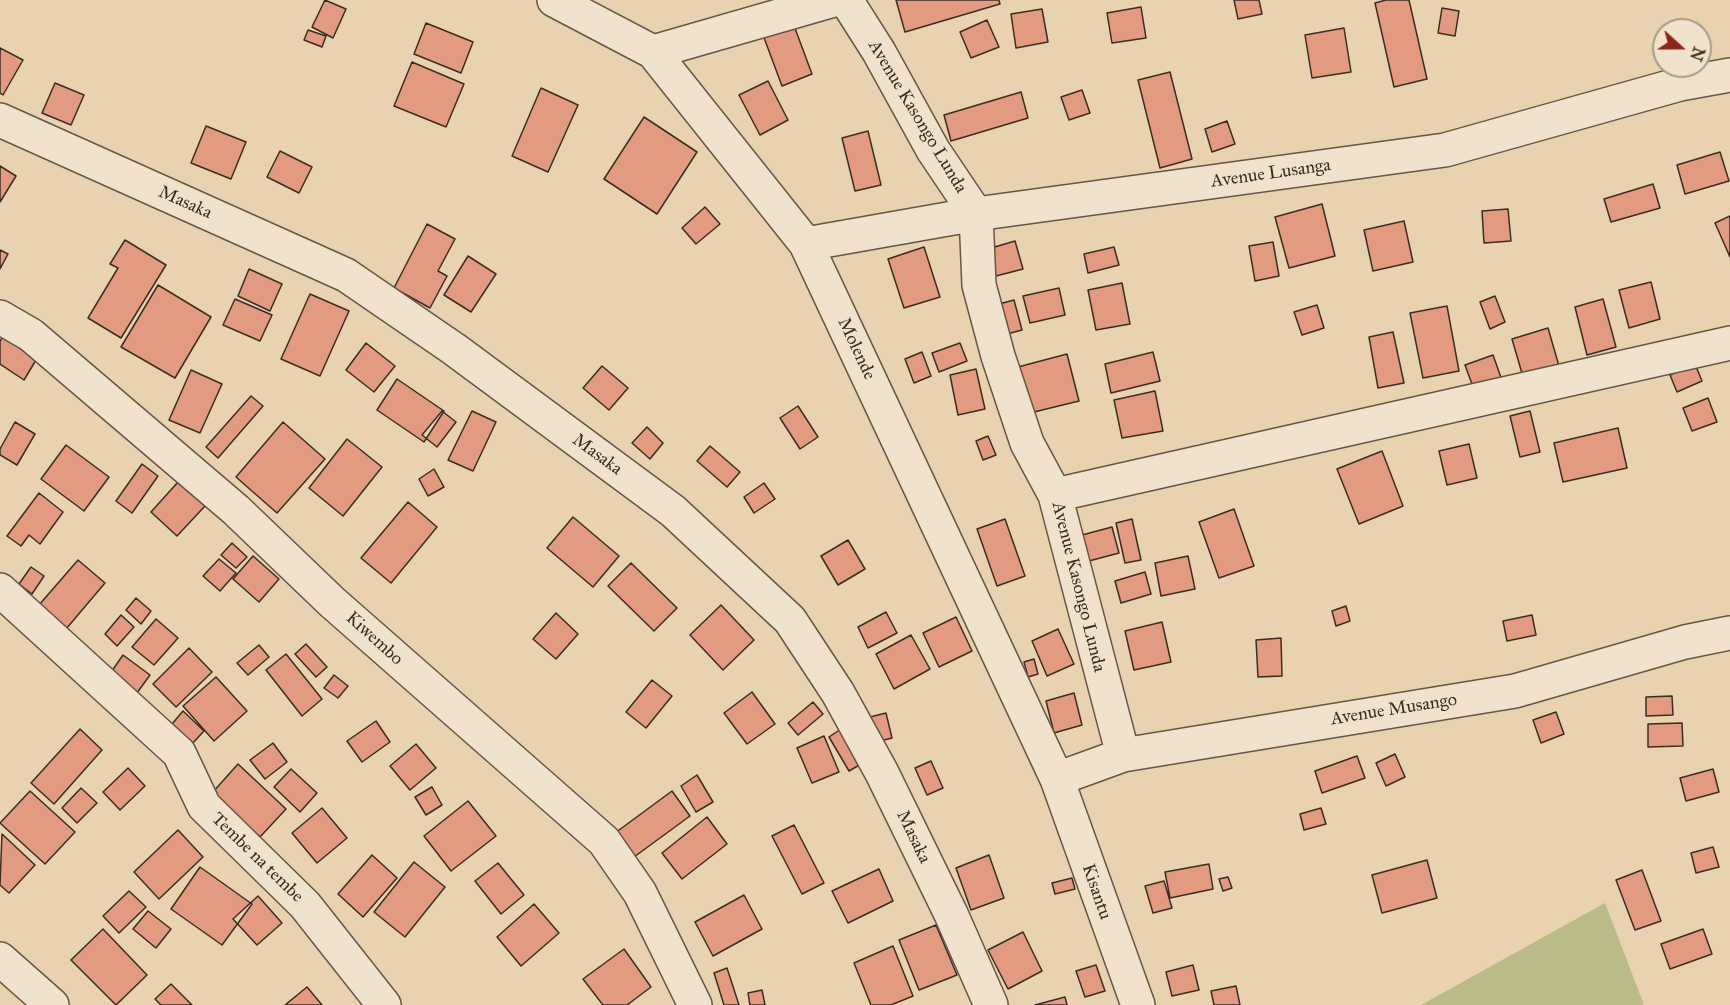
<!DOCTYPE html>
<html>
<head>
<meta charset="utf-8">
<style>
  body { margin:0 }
  #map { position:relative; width:1730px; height:1005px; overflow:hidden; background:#e8d2b0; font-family:"IM FELL Great Primer",serif }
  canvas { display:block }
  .north { position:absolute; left:1652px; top:18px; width:60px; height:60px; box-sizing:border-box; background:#f0e2cc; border:2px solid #a89a88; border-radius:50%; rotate:111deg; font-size:16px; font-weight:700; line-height:24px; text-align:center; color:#3c2d22 }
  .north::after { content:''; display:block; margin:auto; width:21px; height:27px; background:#8f2418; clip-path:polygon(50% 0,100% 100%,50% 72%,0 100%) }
</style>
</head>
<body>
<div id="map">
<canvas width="1730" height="1005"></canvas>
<div class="north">N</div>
</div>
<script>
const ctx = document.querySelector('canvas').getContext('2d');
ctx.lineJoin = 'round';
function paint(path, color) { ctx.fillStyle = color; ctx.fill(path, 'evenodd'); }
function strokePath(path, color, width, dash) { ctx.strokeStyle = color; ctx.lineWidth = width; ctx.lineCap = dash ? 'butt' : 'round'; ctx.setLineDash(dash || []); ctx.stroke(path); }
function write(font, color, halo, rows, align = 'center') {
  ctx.font = font + ' "IM FELL Great Primer",serif'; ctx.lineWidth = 6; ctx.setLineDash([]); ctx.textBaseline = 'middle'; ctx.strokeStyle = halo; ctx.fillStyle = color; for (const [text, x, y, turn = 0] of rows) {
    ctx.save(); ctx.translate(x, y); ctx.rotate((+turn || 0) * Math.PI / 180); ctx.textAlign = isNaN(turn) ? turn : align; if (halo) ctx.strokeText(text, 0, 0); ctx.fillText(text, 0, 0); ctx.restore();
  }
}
const green = new Path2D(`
  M1605,903L1644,1005H1421Z`);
const building = new Path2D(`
  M325,0L346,9L333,38L312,27Z
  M896,0H999L1000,4L905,32Z
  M1234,0H1259L1262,14L1238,19Z
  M1386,0H1409L1427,79L1394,87L1375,3Z
  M1141,7L1146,38L1112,43L1107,13Z
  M1442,8L1459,11L1455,36L1438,33Z
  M1042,9L1048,42L1016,48L1011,14Z
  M987,20L999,47L971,58L960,32Z
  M426,23L473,42L461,73L414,54Z
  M793,23L812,74L782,86L763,35Z
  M1344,28L1351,72L1312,78L1305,35Z
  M308,30L326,36L322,47L304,40Z
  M0,48L23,60L3,95L0,93Z
  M412,62L464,84L446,127L394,106Z
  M1170,72L1192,159L1160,168L1138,80Z
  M768,81L788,120L760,135L739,95Z
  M55,83L84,95L71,125L42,113Z
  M541,88L578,105L548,172L512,156Z
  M1082,90L1090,113L1069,120L1061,97Z
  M1021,92L1028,118L951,141L944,115Z
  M644,117L697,152L657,214L604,179Z
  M1227,121L1235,144L1212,152L1205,129Z
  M206,126L246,142L231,179L191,163Z
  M868,131L881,185L855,191L842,138Z
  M280,151L312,167L299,193L267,177Z
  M1720,152L1729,181L1685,194L1677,165Z
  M0,166L16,176L0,202Z
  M1653,184L1660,208L1611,222L1604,199Z
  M1322,204L1335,256L1289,268L1275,217Z
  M705,207L720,224L696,244L682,228Z
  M1508,209L1511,241L1484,243L1482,211Z
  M1730,216V257L1715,223Z
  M1404,221L1413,262L1373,271L1364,230Z
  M427,224L455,239L438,271L447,276L430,308L394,288Z
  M125,240L166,265L121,338L88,318L118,268L110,264Z
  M1015,241L1023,269L996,276L988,249Z
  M1273,242L1279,276L1255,281L1249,246Z
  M924,247L940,297L904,308L888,259Z
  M1114,247L1119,265L1088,273L1084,254Z
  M0,250L8,254L0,269Z
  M468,256L496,274L471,312L444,295Z
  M249,269L282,284L270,311L238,296Z
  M1651,282L1660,319L1629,328L1619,290Z
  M1122,283L1130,324L1096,330L1088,290Z
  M158,285L211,317L175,378L121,347Z
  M1059,288L1065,315L1030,323L1023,296Z
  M310,294L349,311L320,376L281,359Z
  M1495,296L1505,322L1490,329L1480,302Z
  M235,299L272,315L260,341L223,325Z
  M1603,299L1616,347L1587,355L1575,307Z
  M1014,300L1022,330L1007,334L999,304Z
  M1317,305L1324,328L1302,335L1294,312Z
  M1447,306L1459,371L1423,378L1410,313Z
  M1548,328L1559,366L1523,377L1512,339Z
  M8,329L42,350L24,380L0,364V341Z
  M1393,332L1404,383L1378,388L1369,337Z
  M366,343L395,366L374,392L346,370Z
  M960,343L967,361L939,372L932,353Z
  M922,352L931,376L914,383L905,359Z
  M1153,352L1160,381L1111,393L1105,364Z
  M1067,354L1079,401L1030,413L1018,367Z
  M1493,355L1504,386L1476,395L1465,365Z
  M1695,364L1702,381L1677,392L1670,375Z
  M602,366L628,388L609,410L583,388Z
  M976,369L985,409L958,415L950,375Z
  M191,370L222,384L200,433L169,420Z
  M397,379L444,411L424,442L377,410Z
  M1155,391L1163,431L1122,438L1114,400Z
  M251,396L263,406L218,458L206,447Z
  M1708,398L1717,422L1692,431L1683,408Z
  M798,406L818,437L800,449L780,418Z
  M442,411L456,422L437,447L422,435Z
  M472,411L496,422L473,471L448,460Z
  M1530,411L1540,452L1520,457L1510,416Z
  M15,422L35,434L17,465L0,455V449Z
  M283,422L325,459L277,513L236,477Z
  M647,427L663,443L650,459L632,443Z
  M1618,428L1627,468L1563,482L1554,443Z
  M988,436L996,455L983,460L976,441Z
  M347,439L382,467L343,516L309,488Z
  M1469,444L1477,478L1447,485L1439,451Z
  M66,445L109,477L84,511L41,479Z
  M710,446L740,472L727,487L697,461Z
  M1382,451L1403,506L1359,524L1337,469Z
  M142,464L158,476L132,513L116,501Z
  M434,469L444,487L428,496L419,479Z
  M178,482L205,506L177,536L151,512Z
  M764,483L775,499L754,513L744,497Z
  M39,493L63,512L40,544L29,535L21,546L7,536Z
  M408,502L437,527L391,583L361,558Z
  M1234,509L1254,566L1219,578L1199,522Z
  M573,517L619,556L593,587L547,548Z
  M1005,519L1025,576L997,586L977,529Z
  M1132,519L1141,560L1125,563L1116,523Z
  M1112,527L1119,553L1089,561L1082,535Z
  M848,540L865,569L838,585L821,556Z
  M232,543L247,557L236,568L221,555Z
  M253,556L279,579L259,602L233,579Z
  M1188,556L1195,589L1161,596L1155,563Z
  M219,559L236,573L220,591L203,576Z
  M78,560L105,583L66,629L39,605Z
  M631,563L677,608L654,631L608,586Z
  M31,567L44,576L32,594L19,584Z
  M1145,572L1151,594L1121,603L1115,581Z
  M136,598L151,611L141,624L126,610Z
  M721,605L754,640L723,670L690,635Z
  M1346,606L1350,621L1336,626L1332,611Z
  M886,612L897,633L868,648L858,627Z
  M556,613L578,634L556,659L533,639Z
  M121,615L134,627L117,646L105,634Z
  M1532,615L1536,635L1507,641L1503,621Z
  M956,617L972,651L939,667L923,633Z
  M156,619L178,638L154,665L132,647Z
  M1162,622L1171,662L1134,670L1125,631Z
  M1058,629L1074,664L1047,676L1032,641Z
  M911,635L930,669L894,689L876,654Z
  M1281,638L1282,676L1258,677L1256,640Z
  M306,644L327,667L316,677L295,654Z
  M259,645L269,657L248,675L237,663Z
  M189,648L212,672L176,707L153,684Z
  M286,654L322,699L302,716L266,670Z
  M123,655L150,675L134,697L107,678Z
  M1034,659L1038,674L1028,677L1024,662Z
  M334,675L348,686L338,698L324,688Z
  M216,677L247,711L214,741L183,706Z
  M652,680L672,696L646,728L626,712Z
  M752,692L775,724L747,744L724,713Z
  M1074,693L1082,725L1054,733L1046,701Z
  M1672,696L1673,715L1646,716V697Z
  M813,702L823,714L798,735L788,723Z
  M183,711L204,731L192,744L172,724Z
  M1556,712L1564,734L1541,743L1533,720Z
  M886,713L892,738L868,744L862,719Z
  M376,721L390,742L362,762L347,741Z
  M1682,723L1683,746L1648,747V724Z
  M80,729L102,750L54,804L31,783Z
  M841,729L861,764L849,771L829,737Z
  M824,736L839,772L812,783L797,748Z
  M273,743L287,762L265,779L250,760Z
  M416,744L436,768L410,790L390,766Z
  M1395,754L1405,777L1386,786L1376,763Z
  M1357,756L1365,778L1322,793L1315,771Z
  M931,761L943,788L927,795L915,768Z
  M238,764L286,809L260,837L212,793Z
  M128,768L145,786L120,810L103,792Z
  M291,769L317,793L300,812L274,787Z
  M1713,769L1719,792L1686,801L1680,778Z
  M697,775L713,802L696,812L681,786Z
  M432,787L442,805L426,815L415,797Z
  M81,788L97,803L77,823L62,808Z
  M30,791L75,832L45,864L0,823Z
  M672,791L690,816L634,857L615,833Z
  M468,801L496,836L451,871L424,836Z
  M322,808L347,838L317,863L292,833Z
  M1321,808L1326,824L1304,830L1300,814Z
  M707,817L727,844L682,879L662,853Z
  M794,825L824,883L802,894L772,836Z
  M178,830L203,857L159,899L134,872Z
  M2,834L35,865L9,893L0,885Z
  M1713,847L1719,867L1696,873L1691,853Z
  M372,855L397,878L363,917L338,894Z
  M989,855L1004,898L971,910L956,868Z
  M1427,860L1437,898L1382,913L1372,875Z
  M414,862L445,887L405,937L374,912Z
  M498,863L524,895L501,914L475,881Z
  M1209,864L1213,889L1170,898L1165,872Z
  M200,867L252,904L222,945L171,909Z
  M879,869L893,901L848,923L832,891Z
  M1642,870L1661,921L1635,930L1616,880Z
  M1228,877L1232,888L1223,891L1219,879Z
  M1072,878L1075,889L1055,894L1052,883Z
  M1164,881L1172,908L1153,913L1145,886Z
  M129,891L146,907L119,933L103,916Z
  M744,895L762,929L713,956L695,922Z
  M258,896L282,923L257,945L233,919Z
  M534,904L559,933L521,966L497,937Z
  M148,911L171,929L156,948L133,929Z
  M936,925L957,975L919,990L899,940Z
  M103,929L147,975L116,1005L71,960Z
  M1703,929L1712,954L1670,969L1661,944Z
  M1023,932L1042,971L1008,989L988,950Z
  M893,946L913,996L891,1005H871L854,963Z
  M624,949L651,987L627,1005H603L583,979Z
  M1096,965L1105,991L1085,997L1076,971Z
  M1193,965L1199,990L1172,996L1166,972Z
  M727,968L739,1005H724L714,973Z
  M171,984L192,1005H161L155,999Z
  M1236,986L1240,1005H1214L1211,991Z
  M307,987L322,1005H285Z
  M762,990L765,1005H750L748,993Z
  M1065,997L1067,1005H1035Z`);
const street = new Path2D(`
  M554,0L653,52L806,244L1057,779L1138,1005
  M846,0L879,52L933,150L976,214L979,285L998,356L1027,443L1055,495L1123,755
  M653,52L834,0
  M0,120L346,275L454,349L673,511L790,620L838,693L882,773L951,914L991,1005
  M806,244L976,214L1445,150L1680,84L1730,75
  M0,317L31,335L236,510L332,602L604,841L640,893L695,1005
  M1055,495L1730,343
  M0,590L179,753L204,806L305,905L384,1005
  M1057,779L1123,755L1515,691L1685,642L1730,633
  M0,959L52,1005`);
const streetNames = [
  ["Avenue Kasongo Lunda",917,117,59],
  ["Avenue Lusanga",1271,174,-8],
  ["Masaka",185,203,24],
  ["Molende",856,349,65],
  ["Masaka",597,455,36],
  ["Avenue Kasongo Lunda",1078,587,76],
  ["Kiwembo",374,639,42],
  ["Avenue Musango",1394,710,-9],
  ["Masaka",913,837,64],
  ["Tembe na tembe",257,858,44],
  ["Kisantu",1096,892,71]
];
paint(green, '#babb88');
paint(building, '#e29a81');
strokePath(building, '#3c2d22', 1.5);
strokePath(street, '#675646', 36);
strokePath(street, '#f0e2cc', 33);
write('18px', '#3c2d22', '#f0e2cc', streetNames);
</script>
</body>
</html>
